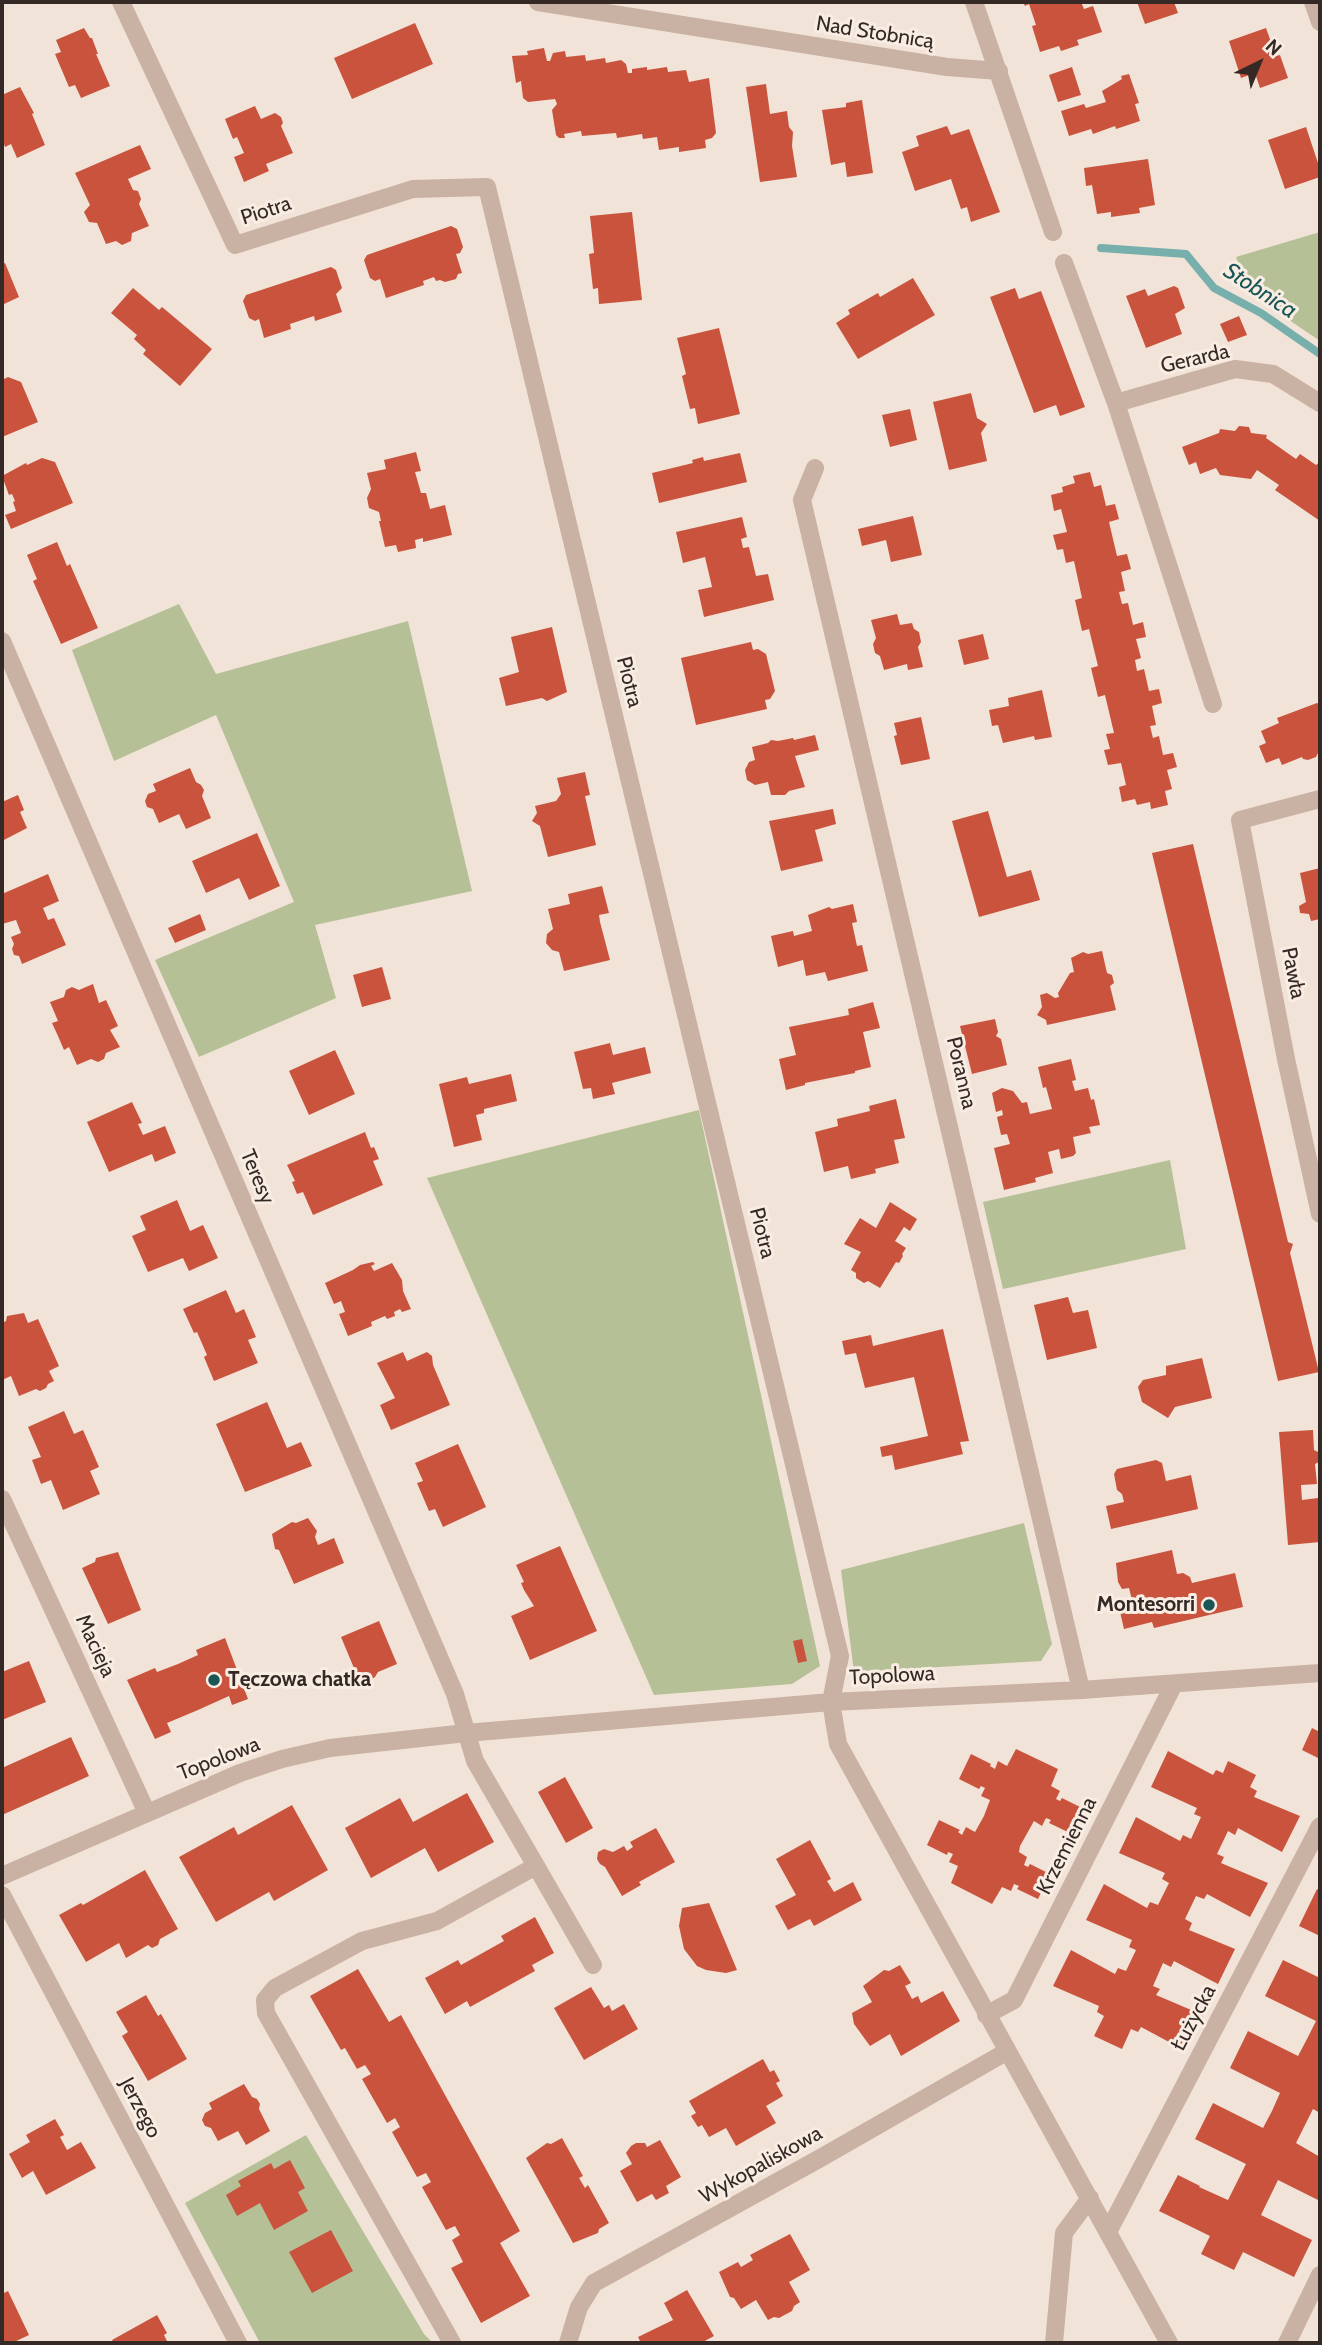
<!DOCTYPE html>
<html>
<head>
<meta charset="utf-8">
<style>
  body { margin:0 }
  #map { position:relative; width:1322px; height:2345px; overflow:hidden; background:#f1e3d7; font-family:Cabin,sans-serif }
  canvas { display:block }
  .frame { position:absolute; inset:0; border:4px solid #342925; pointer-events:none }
  .north { position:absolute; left:1224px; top:28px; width:70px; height:70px; -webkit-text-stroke:5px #f9ede3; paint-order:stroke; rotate:43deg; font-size:19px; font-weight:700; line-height:28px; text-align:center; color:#342925 }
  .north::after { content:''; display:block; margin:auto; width:24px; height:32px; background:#342925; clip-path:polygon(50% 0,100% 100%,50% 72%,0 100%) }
</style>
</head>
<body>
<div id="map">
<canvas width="1322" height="2345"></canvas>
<div class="frame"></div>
<div class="north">N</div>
</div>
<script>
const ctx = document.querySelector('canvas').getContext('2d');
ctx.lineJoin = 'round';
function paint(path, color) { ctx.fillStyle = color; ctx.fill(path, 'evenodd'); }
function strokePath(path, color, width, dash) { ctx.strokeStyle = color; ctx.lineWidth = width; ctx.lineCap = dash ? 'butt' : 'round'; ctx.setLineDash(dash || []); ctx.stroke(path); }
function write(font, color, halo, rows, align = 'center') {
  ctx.font = font + ' Cabin,sans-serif'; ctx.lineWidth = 6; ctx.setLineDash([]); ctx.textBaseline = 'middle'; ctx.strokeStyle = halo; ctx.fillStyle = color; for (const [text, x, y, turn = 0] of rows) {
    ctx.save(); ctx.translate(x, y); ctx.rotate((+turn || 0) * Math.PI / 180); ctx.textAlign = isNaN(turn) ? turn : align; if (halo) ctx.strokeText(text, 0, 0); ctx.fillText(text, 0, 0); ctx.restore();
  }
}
const green = new Path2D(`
  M1320,232V341L1248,292L1236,257Z
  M179,604L216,674L408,621L472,891L315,925L336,998L199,1057L155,960L294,902L216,715L114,761L72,650Z
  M699,1110L820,1666L792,1684L654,1695L427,1178Z
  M1170,1160L1186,1249L1003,1289L983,1202Z
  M1024,1523L1052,1644L1041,1661L854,1672L841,1570Z
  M306,2135L424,2334L433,2343H260L185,2203Z`);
const stream = new Path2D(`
  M1101,248L1186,254L1214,288L1261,313L1320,354`);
const building = new Path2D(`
  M1023,2H1081L1084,9L1093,6L1102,32L1077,40L1079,45L1061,51L1059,46L1040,52L1032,26L1036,25L1029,4L1025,6Z
  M1137,2H1174L1178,13L1145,24Z
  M415,23L433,64L352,99L334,58Z
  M84,28L90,38H92L98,54H96L110,86L81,98L75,85L69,87L55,54L61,52L56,40Z
  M1266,28L1276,56L1280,55L1288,78L1260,88L1255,73L1241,78L1229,41Z
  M544,48L547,61H550L553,53L565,51L566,57L585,55L586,61L605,58L606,63L621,60L626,64L628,73H632V69L647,67V70L667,67L668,72L686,70L689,82L709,78L716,133L712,138L705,140L706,148L679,152V147L659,150L657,137L643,139L642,134L617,138L616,133L582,136L581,131L564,134L565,138H559L556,135L552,110L557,104L555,99L528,102L523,98L521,81L516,83L512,56L528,55L527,51Z
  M1072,67L1081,95L1058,102L1049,75Z
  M1129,74L1139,103L1135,104L1140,121L1116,129L1115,126L1093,134L1091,129L1069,136L1061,111L1084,104L1086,108L1106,102L1102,91L1122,79L1121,76Z
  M766,84L770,114L787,111L789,127L793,132L792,146L797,177L760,182L746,87Z
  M20,87L34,113L32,114L45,145L17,158L11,144L5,147L2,138V95Z
  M862,100L873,173L847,177L845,162L831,165L822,110L846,107V103Z
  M255,106L261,119L275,113L281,117L283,123L281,126L293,153L266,164L269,171L244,182L234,157L244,153L237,137L233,139L225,119Z
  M947,126L951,135L969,129L1000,212L971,222L967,207L961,209L951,179L915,191L902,152L919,146L916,136Z
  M1306,127L1320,169V177L1285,189L1268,140Z
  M140,145L151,169L128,179L133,190L138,191L141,199L139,204L149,226L132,233L131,241L122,245L116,241L106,244L97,223L89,222L84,212L90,205L75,173Z
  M1148,159L1155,205L1139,208L1140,213L1111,217V212L1097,214L1092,185L1086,186L1084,168Z
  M632,212L642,300L599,304L598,288L593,289L589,254L594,253L590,216Z
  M451,226L457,229L463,247L460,253L456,254L462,273L458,274L456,279L445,282L440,280L436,281L434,277L423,281L424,285L386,298L380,279L375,281L370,278L364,260L367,255Z
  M5,263L19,297L2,305V264Z
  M331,267L336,270L342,288L336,294L342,312L315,321L314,316L290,324L291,329L264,338L259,319L255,321L249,318L243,301L246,295Z
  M913,278L935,315L858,359L836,323L850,314L848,310L878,293L880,297Z
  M1174,286L1178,288L1185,308L1175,314L1182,334L1146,348L1126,296L1145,289L1148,296Z
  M133,288L159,310L162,307L212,349L180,386L143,354L146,350L134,339L137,335L111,313Z
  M1015,288L1019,299L1041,291L1085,407L1060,416L1056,405L1034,413L990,297Z
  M1239,316L1247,335L1228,342L1220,324Z
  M719,328L740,414L698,424L695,408L690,409L682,376L686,374L677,338Z
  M8,377L21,382L38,422L2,437V380Z
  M971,393L977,418L987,424L981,433L987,461L949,470L933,402Z
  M910,409L917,440L890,447L882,415Z
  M1239,426L1249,427L1251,433L1267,435L1266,438L1296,459L1300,454L1316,465L1320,462V521L1275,490L1279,485L1257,470L1251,479L1220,475L1216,468L1200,474L1196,462L1189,465L1182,447L1219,433L1220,429L1235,431Z
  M416,452L421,471L415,472L421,493H426L430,509L445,505L452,535L423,542V538L415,540L416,548L398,552L396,545L385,547L379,521H381L379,512L369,508L367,498L371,489L367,473L386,469L384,460Z
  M740,453L747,482L659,503L652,473L693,463L692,460L703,457L704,461Z
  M42,458L55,462L73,503L11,529L5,515L16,511L13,502L15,501L12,494L9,495L2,476L26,463L27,465Z
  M1090,472L1094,487L1101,485L1106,506L1115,504L1119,519L1109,522L1117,556L1127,554L1131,569L1121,572L1125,591L1119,592L1122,604L1128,603L1133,625L1143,622L1146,637L1136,639L1141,658L1135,660L1137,671L1144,669L1149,691L1159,689L1162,703L1152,706L1156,725L1150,726L1153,738L1159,736L1163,755L1173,753L1177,767L1167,770L1172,789L1165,791L1168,805L1151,809L1150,802L1137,805L1135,799L1122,802L1119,787L1126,785L1121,763L1108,765L1104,750L1110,749L1106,734L1114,733L1105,695L1098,697L1091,668L1098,666L1089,629L1082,631L1075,600L1082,598L1074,561L1066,563L1063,549L1057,550L1053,535L1067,532L1061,509L1054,511L1051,495L1063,492L1062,487L1075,483L1073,476Z
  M913,516L922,555L891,562L886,540L862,546L858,529Z
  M742,517L747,537L741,539L743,548L749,547L756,576L768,574L774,600L704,617L698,590L712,587L705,557L683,563L676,532Z
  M57,542L67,566L70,564L98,628L61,644L33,581L37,579L27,555Z
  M897,614L900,625L912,623L914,629L919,632L921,642L918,647L923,667L908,670L907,664L884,670L880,656L875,653L873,644L876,638L871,620Z
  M552,627L567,692L547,701L542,698L506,706L499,678L519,672L511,637Z
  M983,634L989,659L964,665L958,640Z
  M751,642L753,650L758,649L766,654L775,691L770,699L765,700L767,709L696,725L681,658Z
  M1042,690L1052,737L1035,740L1034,736L1003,743L998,725L992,726L989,710L1009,706L1008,698Z
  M1317,703L1320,705V749L1316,757L1308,760L1303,759L1302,757L1282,765L1279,758L1266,763L1259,746L1266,743L1261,731L1279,723L1277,718Z
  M921,717L930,759L901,765L894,736L897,735L894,723Z
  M815,735L819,750L795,756L805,787L789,791L785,795H771L768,782L755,785L747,780L745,770L749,762L755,760L752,747L768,743L771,740L778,741L793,738L794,740Z
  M190,768L196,782L201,785L204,790L202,796L211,818L186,829L179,814L159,823L153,809L147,807L145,801L148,794L156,791L153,784Z
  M585,772L590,795L585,796L596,845L548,857L540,826L532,821L537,813L535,806L556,801L561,794L557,778Z
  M18,795L24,810L20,812L27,828L2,841V802Z
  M833,809L836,824L815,830L823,861L781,871L769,821Z
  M988,811L1007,877L1031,870L1040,900L979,917L952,821Z
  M257,833L280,886L249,900L239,878L206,893L192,861Z
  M1193,844L1288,1242L1293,1244L1290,1253L1319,1372L1278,1381L1152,853Z
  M1320,868V919L1311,921L1309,914L1300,913L1299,906L1306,902L1300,873Z
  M48,874L59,901L43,908L48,920L54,918L66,945L22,964L19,956L14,955L12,949L14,944L11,937L21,933L16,920L2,924V894Z
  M602,886L609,913L599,915L600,922L610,960L564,971L559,952L552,950L546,943L547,934L553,929L548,909L570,904L568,894Z
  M853,904L857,922L852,923L857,946L862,945L868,971L828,981L825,972L806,976L803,960L778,967L771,936L793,931L794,936L812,931L808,915L829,907L832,909Z
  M200,914L206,930L175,943L168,928Z
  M1102,951L1107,973L1112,975L1114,983L1110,986L1116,1010L1047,1025L1046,1020L1037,1015L1042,1007L1040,995L1047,993L1055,998L1059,997L1058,993L1070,973L1074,972L1071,958L1083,952L1088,954Z
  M382,967L391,999L362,1007L353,975Z
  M93,984L99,1003L106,1000L118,1026L110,1030L120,1047L106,1053L104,1059L98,1062L91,1059L77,1065L69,1047L64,1050L58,1036L52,1023L58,1021L50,1002L64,997L66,990L72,987L79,990Z
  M873,1002L880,1028L863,1032L871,1067L855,1071V1073L805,1083V1085L786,1090L779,1059L796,1055L789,1027L849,1015L848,1009Z
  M995,1019L998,1032L996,1036L1001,1039L1007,1065L972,1074L960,1026Z
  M610,1043L613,1055L645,1047L651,1073L612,1083L615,1094L593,1099L591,1088L583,1089L574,1052Z
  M335,1050L355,1094L309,1115L289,1071Z
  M1071,1059L1076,1080L1072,1081L1075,1091L1088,1088L1091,1100L1094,1099L1100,1125L1089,1127L1091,1133L1073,1137L1076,1153L1073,1156L1061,1159L1059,1149L1048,1152L1053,1173L1035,1178L1036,1182L1004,1190L994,1148L1010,1144L1007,1134L1001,1135L997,1117L1003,1115L1002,1110L996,1112L992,1093L1002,1088L1013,1091L1022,1103L1027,1102L1030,1114L1052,1109L1046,1087L1043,1088L1038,1067Z
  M511,1074L517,1101L484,1109V1113L476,1115L482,1140L454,1147L439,1084L467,1077L469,1084Z
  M896,1099L905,1138L894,1140L899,1163L875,1169L876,1173L851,1179L848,1166L824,1172L815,1132L838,1126L837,1119L870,1111L869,1106Z
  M132,1102L142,1123L138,1124L143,1135L165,1126L176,1153L155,1162L152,1154L109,1172L87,1122Z
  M365,1132L371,1148L374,1147L379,1159L373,1161L383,1185L313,1215L303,1192L297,1194L292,1182L295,1181L287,1165Z
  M177,1200L190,1231L203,1225L218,1258L189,1271L183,1258L148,1272L132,1236L146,1230L140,1216Z
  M890,1202L917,1219L910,1231L904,1227L895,1241L906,1248L902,1254L903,1256L899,1263L896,1262L880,1288L868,1281L864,1283L856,1278V1273L851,1270L861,1252L844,1244L860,1218L876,1228Z
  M373,1262L375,1264L371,1266L374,1271L392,1263L402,1280L403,1291L411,1309L402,1312L400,1309L394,1312L395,1316L387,1319L385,1316L371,1322L372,1326L348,1336L339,1314L345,1312L341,1301L334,1304L325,1283L353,1270L360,1265Z
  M226,1290L236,1313L244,1309L256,1337L248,1340L258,1363L214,1381L204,1357L207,1355L197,1332L194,1333L183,1309Z
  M1068,1297L1073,1313L1088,1310L1097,1348L1047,1360L1034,1305Z
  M24,1313L28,1323L38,1319L59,1366L49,1371L54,1381L48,1384L46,1388L40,1391L36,1389L19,1396L11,1376L2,1380V1323L6,1321L7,1316Z
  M943,1329L969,1441L960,1442L963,1454L895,1470L892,1455L882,1457L880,1447L928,1436L914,1377L865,1388L856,1353L845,1355L842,1341L871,1335L873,1346Z
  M403,1352L407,1361L427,1352L432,1356L433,1365L450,1405L391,1430L380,1405L395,1398L377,1363Z
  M1202,1358L1212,1398L1175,1407L1168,1418L1142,1402L1138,1387L1143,1380L1166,1375V1366Z
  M267,1402L287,1448L301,1442L312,1466L245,1492L216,1424Z
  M64,1411L74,1434L83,1430L99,1467L90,1471L100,1494L63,1510L51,1480L41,1484L32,1460L41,1457L28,1427Z
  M1313,1430L1314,1450L1318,1452L1319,1462L1315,1464L1317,1484L1301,1485L1302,1500L1318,1498L1320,1542L1288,1545L1279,1432Z
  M458,1444L486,1507L443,1527L435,1509L429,1511L417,1483L423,1481L415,1463Z
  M1156,1460L1162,1463L1166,1481L1191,1475L1198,1509L1111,1529L1106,1506L1124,1502L1122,1494L1117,1490L1114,1474L1117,1469Z
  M308,1518L317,1531L315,1537L318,1545L334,1538L344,1563L294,1584L279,1550L275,1549L272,1534L292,1522L296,1523Z
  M560,1546L597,1631L530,1660L511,1616L534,1606L524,1590L521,1583L524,1582L516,1565Z
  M1172,1550L1177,1574L1183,1573L1190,1577L1192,1583L1235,1573L1243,1607L1154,1628L1152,1622L1124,1629L1118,1603L1132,1600L1129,1588L1122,1589L1118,1582L1116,1563Z
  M118,1552L141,1610L108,1624L82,1568L95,1562L96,1558Z
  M379,1621L397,1664L378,1672L375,1677L370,1680L364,1678L359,1680L341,1637Z
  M225,1638L248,1699L232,1705L229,1696L198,1710L167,1723L171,1732L155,1739L127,1680L155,1668L157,1672L178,1664L198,1655L196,1650Z
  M802,1639L807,1661L798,1663L793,1641Z
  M29,1661L46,1702L2,1720V1672Z
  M1312,1728L1320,1732V1759L1302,1750Z
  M71,1737L89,1776L2,1815V1768Z
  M1016,1749L1058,1769L1051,1786L1060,1791L1056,1799L1060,1801L1062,1798L1082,1808L1070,1833L1049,1823L1051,1820L1046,1818L1042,1826L1034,1821L1020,1846L1019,1852L1027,1857L1024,1865L1028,1867L1030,1864L1050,1874L1038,1899L1017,1889L1019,1886L1014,1884L1011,1891L1002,1887L992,1904L951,1883L958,1866L949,1862L953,1854L948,1852L947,1855L927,1845L939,1820L960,1830L958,1832L962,1835L966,1827L975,1832L984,1816L990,1800L981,1796L985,1788L981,1786L979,1789L959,1779L971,1754L991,1764L990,1766L995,1769L998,1761L1007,1766Z
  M1168,1751L1213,1775L1216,1770L1223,1773L1228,1761L1256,1775L1250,1787L1257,1791L1254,1797L1300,1816L1282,1852L1238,1828L1235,1835L1228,1831L1217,1854L1224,1857L1221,1863L1268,1883L1250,1917L1207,1894L1204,1899L1196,1896L1185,1919L1192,1923L1189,1930L1235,1949L1218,1984L1174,1961L1171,1967L1163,1963L1153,1986L1160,1989L1156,1995L1203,2015L1186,2051L1141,2027L1138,2032L1131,2029L1122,2049L1094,2036L1104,2016L1097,2012L1099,2006L1053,1986L1071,1950L1115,1974L1118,1968L1126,1971L1136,1950L1129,1947L1132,1940L1086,1920L1104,1884L1147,1908L1150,1902L1158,1905L1169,1883L1162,1879L1165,1873L1119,1853L1136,1817L1180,1841L1183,1835L1191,1839L1201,1817L1194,1814L1197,1808L1151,1787Z
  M565,1777L593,1828L566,1843L538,1792Z
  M467,1793L494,1842L438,1872L425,1848L371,1878L345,1828L400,1798L413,1822Z
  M292,1805L328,1870L274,1901L269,1892L216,1922L179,1857L234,1827L238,1835Z
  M656,1828L675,1862L639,1882L641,1885L622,1896L605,1867L600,1864L597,1859L598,1852L604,1849L613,1852L624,1846L627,1851L633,1847L630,1842Z
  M810,1840L831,1879L827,1881L834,1892L853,1882L862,1900L814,1926L810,1919L788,1930L775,1906L796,1895L776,1859Z
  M145,1870L178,1929L160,1939L158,1945L152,1948L148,1945L126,1958L119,1943L86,1962L59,1915L81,1903L83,1905Z
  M1317,1889L1320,1891V1936L1299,1926Z
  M709,1903L737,1970L726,1973L706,1970L697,1966L684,1949L679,1926L682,1908Z
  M535,1917L554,1953L532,1965L535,1971L470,2007L467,2001L445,2014L425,1978L458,1960L461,1965L504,1941L501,1936Z
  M1283,1960L1320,1978V2113L1313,2109L1296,2143L1320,2157V2201L1278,2180L1261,2215L1312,2240L1294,2277L1243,2252L1234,2270L1201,2254L1210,2236L1159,2211L1178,2175L1200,2186L1199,2187L1228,2200L1246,2164L1195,2139L1213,2103L1263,2128L1272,2111L1280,2093L1230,2068L1248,2031L1298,2056L1307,2039L1316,2021L1265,1996Z
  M900,1965L911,1983L905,1986L912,1999L918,1996L921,2003L943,1991L960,2021L901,2056L890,2034L870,2046L854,2024L852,2013L872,2002L863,1986L884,1970L889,1971Z
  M358,1969L389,2022L401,2015L520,2231L500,2243L530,2296L481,2323L451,2268L463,2262L452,2240L460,2235L455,2226L446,2230L422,2187L431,2182L426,2173L417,2177L392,2132L400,2127L395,2118L387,2123L362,2079L371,2074L365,2065L357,2069L345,2048L341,2050L310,1996Z
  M591,1987L604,2008L609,2005L612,2011L624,2004L638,2029L584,2060L554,2008Z
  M146,1995L158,2016L161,2014L187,2059L148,2081L122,2036L128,2032L116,2012Z
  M763,2059L770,2072L774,2070L780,2081L776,2083L783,2096L766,2106L776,2123L736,2146L726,2128L709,2137L702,2125L698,2127L691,2116L696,2113L689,2101Z
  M244,2084L252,2097L257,2099L260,2104L259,2109L270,2131L246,2145L238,2131L218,2141L211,2128L205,2126L202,2120L205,2113L212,2109L209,2103Z
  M55,2119L64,2135L60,2137L67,2150L81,2142L96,2168L46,2195L33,2171L22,2178L9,2154L30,2142L26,2135Z
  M562,2138L583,2176L579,2178L585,2188L588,2185L609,2223L599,2229L598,2233L573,2243L526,2158L547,2143L551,2144Z
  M660,2140L681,2177L666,2186L669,2193L656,2200L652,2194L637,2202L620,2171L632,2164L626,2153L631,2146L636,2143H645L647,2147Z
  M290,2160L305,2188L298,2192L308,2211L274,2230L260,2203L237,2216L226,2195L241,2186L238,2181L271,2163L274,2169Z
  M331,2230L353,2271L312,2293L289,2252Z
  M790,2234L810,2270L789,2282L800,2302L794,2306L792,2311L779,2318L774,2317L768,2320L756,2300L741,2309L734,2298L730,2297L719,2272L738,2262L741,2267L753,2260L750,2255Z
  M687,2290L714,2336L701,2343H641L638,2337L673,2320L664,2303Z
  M8,2291L29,2335L12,2343H2V2294Z
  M157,2315L167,2333L164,2335L168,2343H114L112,2340Z`);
const minor = new Path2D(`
  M121,2L235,245L413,189L487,187L840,1656L831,1702L838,1744L1169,2343
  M538,2L947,67L999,71
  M974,2L1053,232
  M1313,2L1320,22
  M1064,263L1116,403L1213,704
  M1116,403L1235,369L1273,374L1320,403
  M815,468L802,500L1081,1690
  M2,641L455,1694L475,1761L536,1866L437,1921L362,1941L275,1988L265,2000L266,2013L452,2343
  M1320,799L1240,820L1286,1059L1320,1214
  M2,1499L147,1813
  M536,1866L593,1965
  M2,1876L240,1773L282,1759L330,1748L466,1733L831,1702L1081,1690L1320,1673
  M2,1895L238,2343
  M986,2015L1014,2000L1174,1684
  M1108,2232L1320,1826
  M568,2343L579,2307L594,2283L817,2160L1006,2052
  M1054,2343L1064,2233L1090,2198
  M1287,2343L1320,2275`);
const markers = [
  [1209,1605,7,"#1a5655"],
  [214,1680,7,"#1a5655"]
];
const streetNames = [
  ["Nad Stobnicą",875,33,9],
  ["Piotra",266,211,-18],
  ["Gerarda",1195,359,-13],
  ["Piotra",629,682,76],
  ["Pawła",1293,973,79],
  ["Poranna",961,1073,77],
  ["Teresy",257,1177,67],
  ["Piotra",762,1233,76],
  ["Macieja",95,1646,65],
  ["Topolowa",892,1676,-3],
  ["Topolowa",219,1759,-21],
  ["Krzemienna",1067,1846,-63],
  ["Łużycka",1194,2018,-62],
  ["Jerzego",140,2108,62],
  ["Wykopaliskowa",761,2165,-29]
];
const poiNames = [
  ["Montesorri",1195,1605],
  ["Tęczowa chatka",228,1680,"left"]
];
const waterNames = [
  ["Stobnica",1260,291,33]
];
paint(green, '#b6c097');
strokePath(stream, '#76afac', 8);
paint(building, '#c9533d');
strokePath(minor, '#c9b1a3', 18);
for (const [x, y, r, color] of markers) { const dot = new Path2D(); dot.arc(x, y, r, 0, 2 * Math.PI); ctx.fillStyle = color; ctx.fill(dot); strokePath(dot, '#f9ede3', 2.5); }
write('21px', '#342925', '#f9ede3', streetNames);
write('bold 21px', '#342925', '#f9ede3', poiNames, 'right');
write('italic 23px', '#1a5655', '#f9ede3', waterNames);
</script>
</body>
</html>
